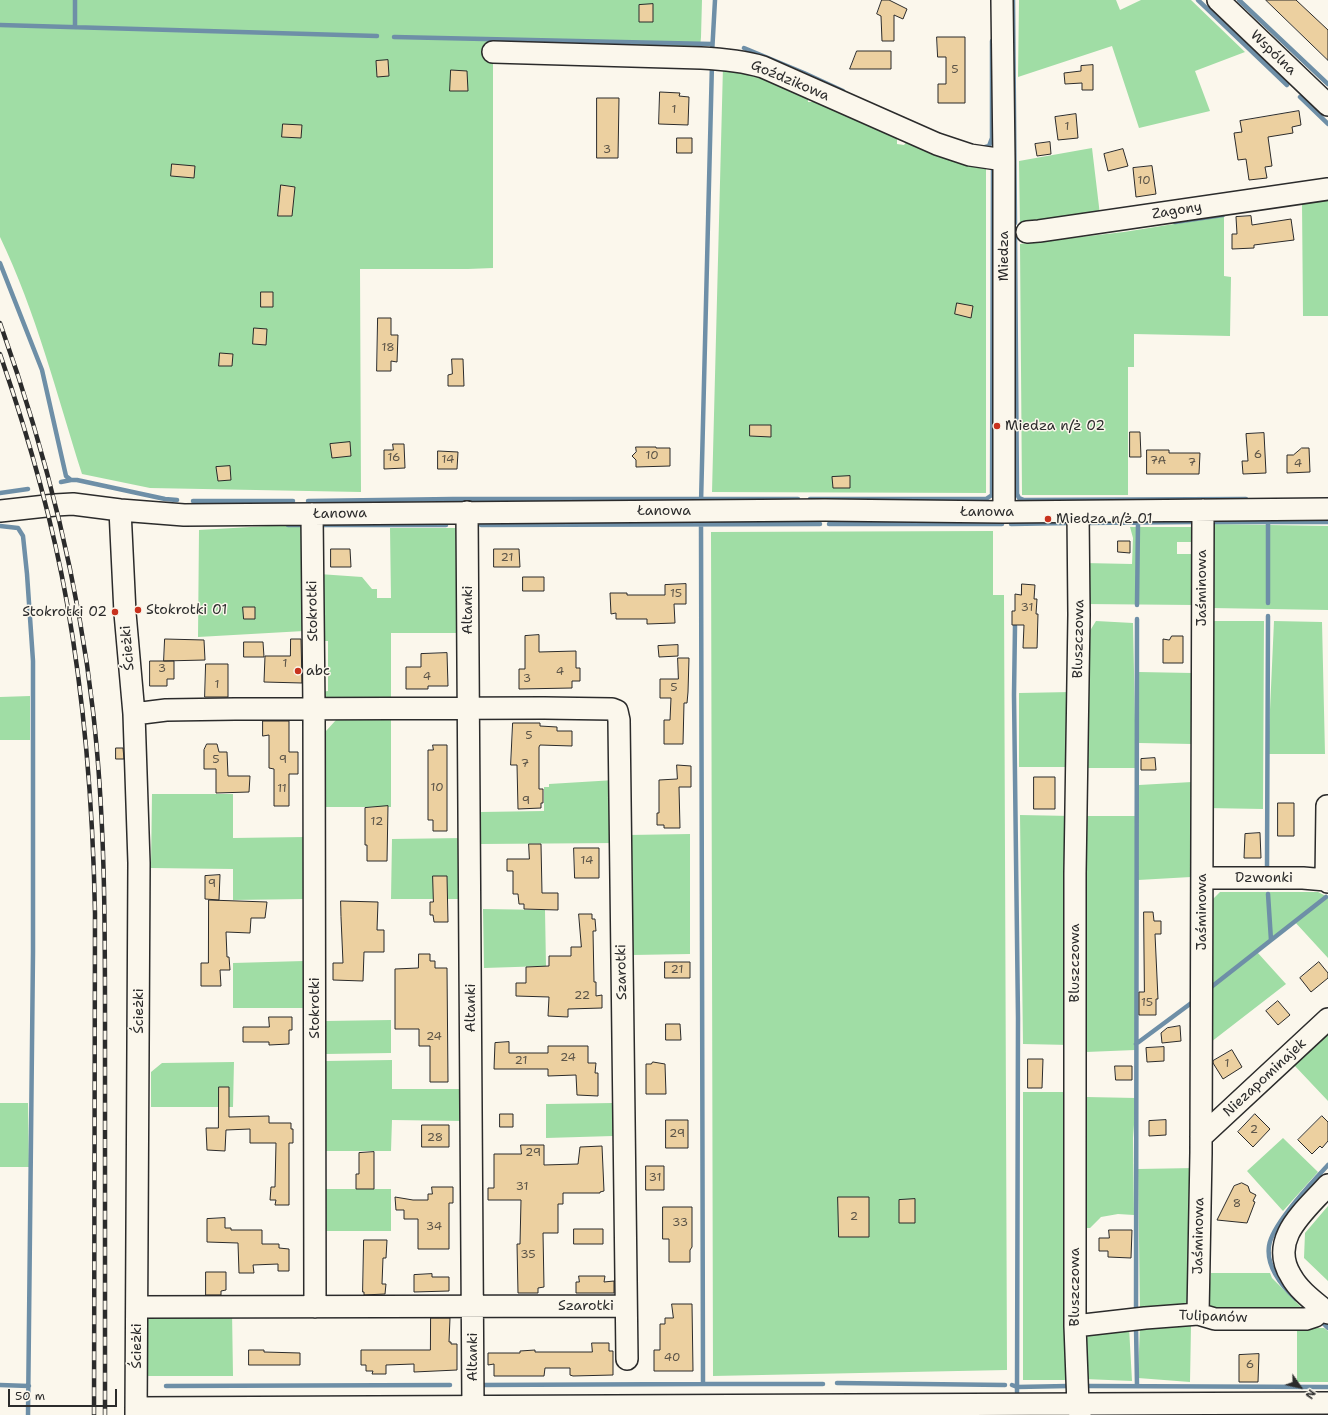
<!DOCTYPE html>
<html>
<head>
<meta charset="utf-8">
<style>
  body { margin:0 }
  #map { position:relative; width:1328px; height:1415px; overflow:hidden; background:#fbf7ec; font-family:"Shantell Sans",sans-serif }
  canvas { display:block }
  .north { position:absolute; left:1280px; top:1367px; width:40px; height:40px; -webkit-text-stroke:3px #fbf7ec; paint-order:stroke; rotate:124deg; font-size:11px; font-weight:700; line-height:16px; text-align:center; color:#2b2b2b }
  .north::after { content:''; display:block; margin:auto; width:14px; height:18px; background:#2b2b2b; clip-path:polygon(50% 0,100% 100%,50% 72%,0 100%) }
  .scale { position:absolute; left:8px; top:1389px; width:109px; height:18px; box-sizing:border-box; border:2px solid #2b2b2b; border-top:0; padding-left:5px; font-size:12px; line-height:14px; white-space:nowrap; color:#2b2b2b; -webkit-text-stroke:3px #fbf7ec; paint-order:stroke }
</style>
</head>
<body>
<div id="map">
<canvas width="1328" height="1415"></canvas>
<div class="north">N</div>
<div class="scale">50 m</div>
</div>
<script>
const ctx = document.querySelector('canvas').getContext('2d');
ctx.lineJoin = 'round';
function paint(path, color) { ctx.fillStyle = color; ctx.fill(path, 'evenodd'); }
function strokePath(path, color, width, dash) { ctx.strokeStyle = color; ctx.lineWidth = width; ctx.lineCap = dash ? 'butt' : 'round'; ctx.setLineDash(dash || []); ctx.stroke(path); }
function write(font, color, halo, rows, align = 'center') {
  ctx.font = font + ' "Shantell Sans",sans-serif'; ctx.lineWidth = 3; ctx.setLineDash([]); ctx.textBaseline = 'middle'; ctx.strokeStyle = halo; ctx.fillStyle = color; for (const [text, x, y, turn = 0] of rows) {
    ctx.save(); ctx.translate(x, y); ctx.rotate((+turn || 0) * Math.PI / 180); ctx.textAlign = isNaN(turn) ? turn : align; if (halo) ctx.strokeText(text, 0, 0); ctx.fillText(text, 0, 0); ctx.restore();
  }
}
const green = new Path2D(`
  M0,0H702L701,37L699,59L493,61V268L468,269H360L361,492L150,488L82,474C57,395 36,312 0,237Z
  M1019,0H1116L1120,10L1141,0H1191L1245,52L1195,71L1210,111L1139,128L1112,46L1018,77Z
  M723,66L751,70L808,97V102H818L897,133V144L904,145L907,141L986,164V493L712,492Z
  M1092,148L1100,215L1020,227L1019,161Z
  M1328,200V316H1303L1302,203Z
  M1224,216V276L1231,277L1230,336L1134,334V367H1128V495H1022L1020,244L1124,232Z
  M302,524L304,631L198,637L199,530Z
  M1212,524L1328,526V610L1212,608Z
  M1130,527H1197L1198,542H1177V554H1198L1194,605L1085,604L1084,563L1132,564L1133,538Z
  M390,528H459L461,633H391V704L328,703L320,697V692L328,691V641H319V574L362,577L372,589H377V598H391Z
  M993,531V595H1004L1007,1370L713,1376L711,532Z
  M1096,621L1133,623L1136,768H1088V634Z
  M1208,621H1264L1263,809L1207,808Z
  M1274,621L1322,622L1325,754H1268Z
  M1139,672L1192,673V744L1139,743Z
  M1071,692V767H1019V693Z
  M30,696V740H0V697Z
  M336,720H391V807H326V731Z
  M615,780L616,843L481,844V812L544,811V787H549V784Z
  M1192,782L1191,877L1138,880L1139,785Z
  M152,794H233V838L306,837L304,899L233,900V869L151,868Z
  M1020,815L1071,816L1070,1045L1023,1044Z
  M1087,816H1135V1050L1086,1052Z
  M690,834V954L633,955L632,896H626L628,835Z
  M463,838V899H391L392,839Z
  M1220,892H1318L1328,897V958L1294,921L1257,952L1286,984L1211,1042L1212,900Z
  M483,909L545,910L546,966L484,968Z
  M304,961V1008H233V963Z
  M391,1020V1053L326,1054V1021Z
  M1328,1034V1101L1294,1065Z
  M392,1060V1089H463V1121L392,1120L391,1151H326V1061Z
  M234,1062L233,1107H151V1072L162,1063Z
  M1023,1092H1071L1070,1380H1023Z
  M1087,1097L1136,1098L1133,1138L1134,1215L1118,1214L1101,1217L1090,1228H1081L1084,1138Z
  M0,1103H28L29,1167H0Z
  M613,1103V1136L546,1138V1104Z
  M1283,1138L1318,1172L1283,1211L1247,1171Z
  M1195,1168L1194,1298L1185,1310L1140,1313L1138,1169Z
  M326,1189H391V1231H326Z
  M1328,1206V1281L1304,1258L1305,1233Z
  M1211,1273H1270L1272,1278L1305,1311L1207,1313Z
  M232,1311L233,1376H146V1316Z
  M1140,1325L1191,1326L1190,1382L1138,1378Z
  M1129,1327L1132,1381L1085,1379V1339L1096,1330Z
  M1297,1328H1324L1328,1331V1382H1297Z
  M1309,1413V1415H1203H1204Z`);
const stream = new Path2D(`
  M75,0V27
  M1013,0L1015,223
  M1198,0L1287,85
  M1239,0L1328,84
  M0,25L377,36
  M394,37L712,44
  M744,48L804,73L843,91
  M712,54L715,0
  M1300,97L1328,124
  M982,148L989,146L992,138V41
  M1175,222L1223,215
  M1015,234L1017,494L1019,498L1024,500L1246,499
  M0,263L42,370L66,476L71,480H77L165,499L177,500
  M61,482L71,480
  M0,493L28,489
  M810,499H986L992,495L993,170
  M193,501H293
  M308,501L453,499H798
  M701,503L712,63
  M1211,522H1328
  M701,523L703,1384H823
  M1084,523L1194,522
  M829,524H1002
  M1011,524L1070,523
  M288,525H302
  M321,525H446
  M481,525L820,524
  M0,526L18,528L23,536L27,574L33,661V952L28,1415
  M1268,603V522
  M1137,605L1138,523
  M1015,626L1014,695L1018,1018L1017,1392
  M1267,869L1268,616
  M1268,894L1271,940
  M1210,988L1326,897
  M1136,1044L1194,1001
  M1296,1299C1282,1286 1266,1267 1269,1246C1272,1224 1312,1183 1328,1165
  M1136,1311L1137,619
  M1322,1322L1328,1328
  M1136,1326L1137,1386
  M837,1383L1005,1385
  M0,1385L29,1386
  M481,1385L703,1384
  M1012,1385L1017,1387L1068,1386
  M166,1386L450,1385
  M1089,1386L1328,1387`);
const building = new Path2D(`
  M882,0H889L907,9L903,19L894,15V41H882L881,16L877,14Z
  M1266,0H1296L1328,30V60Z
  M653,4V22H639V5Z
  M937,37H965V103H938V84H946V57H938Z
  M857,51H891V69H850Z
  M388,60L389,76L377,77L376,61Z
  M1093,65V90H1082V83L1065,84L1064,73L1081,71V66Z
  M451,70L467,71L468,91H450Z
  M660,92L680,93L679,96L689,97L688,125L659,124Z
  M597,98H619L618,158H597Z
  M1299,111L1301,125L1292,127L1293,133L1268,137L1272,166L1265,167L1267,178L1249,180L1246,159L1238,160L1234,133L1242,132L1240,121Z
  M1076,114L1078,138L1058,140L1055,117Z
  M283,124L302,125L301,138L282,137Z
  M677,138H692V153H677Z
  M1050,142L1051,154L1037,156L1035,144Z
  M1123,149L1128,166L1108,171L1104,154Z
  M172,164L195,166L194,178L171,176Z
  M1152,166L1156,194L1136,197L1133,168Z
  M281,185L295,187L292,216H278Z
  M1251,216L1252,225L1291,219L1294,240L1254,245V248L1232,249V234H1237L1236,217Z
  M261,292H273V307H261Z
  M957,303L973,306L971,318L955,314Z
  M378,318H391V335H398L397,362L391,361V371H377Z
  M254,328L267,329L266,345L253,344Z
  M220,353L233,354L232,366H219Z
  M452,359H463L464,386H448V375L452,374Z
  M750,425H771V437L750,436Z
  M1130,432H1140L1141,457H1130Z
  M1264,433L1266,473L1243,474L1242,461H1248L1246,434Z
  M350,442L351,456L332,458L330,444Z
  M393,444H404L405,468L384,469V450H393Z
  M636,447H656V448H670V466L636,467V460L632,456L636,452Z
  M1302,448H1309L1310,472L1287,473V455H1293Z
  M1147,450H1169V453H1200L1199,474H1147Z
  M438,451L458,452L457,469H438Z
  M230,466L231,480L218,481L216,467Z
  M850,476V488H833L832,477Z
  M1118,541H1130V553L1118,552Z
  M331,549H350L351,567H331Z
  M494,549H519L520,567H494Z
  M523,577H544V591H523Z
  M686,584V604H674L675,623L647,624V619H616V613L611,614L610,593H627V595H665V585Z
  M1022,584L1035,585L1034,599H1037L1036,614H1038L1037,648H1023L1024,625H1012V611H1015V594L1021,595Z
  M243,607H255V619H244Z
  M539,635V652L576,651V668H580V681H572V688L519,689V669H525V636Z
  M1172,636H1183V663H1163V639L1169,640Z
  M165,639L204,640L205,660L164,661Z
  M291,639H301L302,683L264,682L265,656H290Z
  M244,642H263L264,657H244Z
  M678,645V656L659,657L658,646Z
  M447,653L448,686H428V689H406V667H421V654Z
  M678,658H689L688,692L687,703H684L683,744H664V720H670L671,698H660V679H678Z
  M150,661H174V679H167V686H150Z
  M206,664H228V697H205Z
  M263,721H289V752H298V774H289V806H274V769L269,768V735L263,736Z
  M513,723H540V726L557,727V731H572V746L540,745L539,747V789H543V803H541V808L518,809L517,765H511Z
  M207,744H217L219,752H227L228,776H250L249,792L216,793V769H204V750Z
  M433,745H447V831H433V820H428V750H433Z
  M116,748H123L124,759H116Z
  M1155,758L1156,770H1141V759Z
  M677,765L691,766V787H679L680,828H664V825H657V813H659V780L677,779Z
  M1034,777H1055V809H1034Z
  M1278,803H1294V836H1278Z
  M388,806L387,861H367V845H365V808Z
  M1260,833L1261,858H1244L1245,834Z
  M529,844H541L542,893H558V910L524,909V904H519L518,894H513V871H507V859H529Z
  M574,848H599V878H575Z
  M220,875L219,900L205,899V876Z
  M433,876H447L448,922H434L433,915H430V902H433Z
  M209,900L267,902L265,918H251L250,933L226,932L227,957H229L230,970H220L221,986H201V963H208Z
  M341,901L378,902L377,930H384V952H364L363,981L333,980V963H343L341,917Z
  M1144,912H1153L1154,921H1161V934H1155L1158,999H1156V1015H1139V992H1144Z
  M579,914H592V919H595L596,931H593L594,982H596V996L602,995V1008L568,1009V1017L548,1016L549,997L516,996V983H526V967L549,966V956H571V947H581Z
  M419,954H430V961H435V968H447L448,1082H430V1046H419V1029H395V969L418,968Z
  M665,962H690V978H665Z
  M1319,962L1328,973V978L1311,992L1300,978Z
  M1278,1001L1290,1015L1278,1025L1266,1011Z
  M269,1017H292V1030H289V1044L269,1045V1042H243V1027H269Z
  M666,1024H680L681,1040H666Z
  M1180,1026L1181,1041L1162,1043L1161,1033L1167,1028Z
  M509,1042V1053H548V1046H588V1063H596L595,1073H598V1096L577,1095L576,1075L548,1076V1069H494L495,1043Z
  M1164,1047V1061L1147,1062L1146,1048Z
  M1232,1050L1242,1067L1223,1079L1213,1063V1061Z
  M1028,1059H1043L1042,1088H1028Z
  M653,1062L665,1064L666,1094H646V1064H651Z
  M1115,1066H1132V1080H1116Z
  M219,1087H229V1117L269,1116V1123H291V1129H293V1143H289V1205H275L276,1200H270L271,1187H275L276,1143H250V1129L226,1130L225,1151L207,1150L206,1128H218Z
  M500,1114H513V1127H500Z
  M1255,1114L1270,1129L1253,1147L1238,1132Z
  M1322,1116L1328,1122V1141L1322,1148L1320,1146L1312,1154L1298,1140Z
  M666,1120H688V1148H666Z
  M1166,1120V1135L1149,1136V1121Z
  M422,1125H449V1147H422Z
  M521,1145H544V1165L578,1164L580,1147L602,1146L604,1191L600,1192V1193H563V1204H558V1233H543L544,1287L538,1288V1293H518L517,1244H520L521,1200H488V1188H494V1154H521Z
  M374,1152V1189H356V1174H359V1153Z
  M646,1166H664V1190H646Z
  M1242,1183L1248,1186L1250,1192L1256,1195L1253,1201L1255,1202L1247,1223L1217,1220L1234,1186Z
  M432,1187H453V1203H449V1249H418V1219H404V1210H396L395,1197L413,1200H428V1194H432Z
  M838,1197H869V1237H839Z
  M915,1199V1223H899V1200Z
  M663,1207H692V1247L690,1250V1262H669V1239H663Z
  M225,1218V1228H231V1230H262V1244H279V1248L289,1249V1271H278V1264L253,1265L254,1273H239L238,1243L207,1242V1219Z
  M574,1229H603V1244H574Z
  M1109,1230H1132L1131,1258L1108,1257V1251H1099V1238H1109Z
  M364,1240H387L386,1258H383L382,1284H386L385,1294L364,1295V1292H363Z
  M206,1272H226V1290L221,1291V1295H206Z
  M432,1274V1277H449V1291L414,1292V1275Z
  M579,1276H605L604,1282L614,1281V1293H576V1282H579Z
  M672,1304H692L693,1371H654V1350H660V1324H665V1318H673Z
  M431,1318H450L449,1342H451V1344H457V1370L414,1372V1364L386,1365V1374H372L373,1371H366V1365H361V1350H430Z
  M592,1343H609V1351H613V1375L573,1376L570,1375V1368H545L544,1376H494V1364L488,1365V1353H520V1351L535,1350V1352H592Z
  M249,1350H264V1352L300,1353V1365H249Z
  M1259,1354L1258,1382H1239V1355Z`);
const minor = new Path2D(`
  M1002,0L1004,160V512
  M1218,0L1328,105
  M493,52L701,58C723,59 743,61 763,67L937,144L970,155L1004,160
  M1027,232L1039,231L1328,189
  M120,510L125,613L134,714L139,863L136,1415
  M0,511L55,505L73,504L120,510L184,515L825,510L1004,512L1328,509
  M467,512L473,1406
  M1078,512L1079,615L1075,873V1326L1078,1405L1080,1415
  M312,514L314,709L315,1307
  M134,714L166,710L235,709L544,708L612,709L617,711L619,720L627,1359
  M1202,878H1303L1326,880L1328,882
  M1326,880L1327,806
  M1201,1137L1328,1019
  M1328,1185C1305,1211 1268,1239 1291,1276C1299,1291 1315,1302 1328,1313
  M137,1307L626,1306
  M1198,1314L1201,1153L1203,510
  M1075,1326L1145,1318L1198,1314L1215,1319H1306L1315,1316L1323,1309
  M136,1408L1328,1403`);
const rail = new Path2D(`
  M0,323C45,449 78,579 93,711C106,825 105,940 105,1054C105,1175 105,1295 105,1415
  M0,354C28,435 52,518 67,603C85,705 93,809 95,913L94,1415`);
const markers = [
  [997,426,4,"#c8321e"],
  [1048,519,4,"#c8321e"],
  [138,610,4,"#c8321e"],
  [115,612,4,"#c8321e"],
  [298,671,4,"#c8321e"]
];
const numberNames = [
  ["5",955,70],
  ["1",674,110],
  ["1",1067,127],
  ["3",607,150],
  ["10",1144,181],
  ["18",388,348],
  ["6",1258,455],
  ["10",652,456],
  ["16",394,458],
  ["14",448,460],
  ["7A",1158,461],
  ["7",1192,463],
  ["4",1298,464],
  ["21",507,558],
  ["15",676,594],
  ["31",1027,608],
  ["1",285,664],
  ["3",162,669],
  ["4",560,672],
  ["4",427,677],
  ["3",527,679],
  ["1",217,685],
  ["5",674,688],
  ["5",529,736],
  ["5",216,760],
  ["9",283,760],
  ["7",525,764],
  ["10",437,788],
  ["11",282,789],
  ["9",526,801],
  ["12",377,822],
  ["14",587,861],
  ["9",212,884],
  ["21",677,970],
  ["22",582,996],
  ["15",1147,1003],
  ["24",434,1037],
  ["24",568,1058],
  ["21",521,1061],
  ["1",1227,1064],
  ["2",1254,1130],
  ["29",677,1134],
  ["28",435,1138],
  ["29",533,1153],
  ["31",655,1178],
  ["31",522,1187],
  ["8",1237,1204],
  ["2",854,1217],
  ["33",680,1223],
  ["34",434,1227],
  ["35",528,1255],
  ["40",672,1358],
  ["6",1250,1365]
];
const streetNames = [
  ["Wspólna",1273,53,44],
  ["Goździkowa",790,81,23],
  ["Zagony",1177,211,-9],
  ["Miedza",1004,256,-90],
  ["Łanowa",664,511],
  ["Łanowa",987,512],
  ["Łanowa",340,514,-1],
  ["Jaśminowa",1202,588,-90],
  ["Altanki",468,610,-90],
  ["Stokrotki",313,611,-91],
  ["Bluszczowa",1079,639,-89],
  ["Ścieżki",128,648,-95],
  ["Dzwonki",1264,878],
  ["Jaśminowa",1202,912,-90],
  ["Bluszczowa",1075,963,-90],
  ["Szarotki",622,972,-91],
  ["Stokrotki",315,1008,-90],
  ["Altanki",471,1008,-90],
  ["Ścieżki",139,1011,-90],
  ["Niezapominajek",1265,1078,-43],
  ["Jaśminowa",1199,1236,-89],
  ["Bluszczowa",1075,1287,-90],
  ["Szarotki",586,1306],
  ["Tulipanów",1213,1317,2],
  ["Ścieżki",137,1346,-90],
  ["Altanki",473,1357,-90]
];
const poiNames = [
  ["Miedza n/ż 02",1005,426],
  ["Miedza n/ż 01",1056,519],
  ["Stokrotki 01",146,610],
  ["Stokrotki 02",107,612,"right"],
  ["abc",306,671]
];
paint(green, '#a0dda5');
strokePath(stream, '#6e8fa7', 4.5);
paint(building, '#ecd0a0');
strokePath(building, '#2b2b2b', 1);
strokePath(minor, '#2b2b2b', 24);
strokePath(minor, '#fbf7ec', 21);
strokePath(rail, '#2b2b2b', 4.5);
strokePath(rail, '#fbf7ec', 3, [9]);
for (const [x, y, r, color] of markers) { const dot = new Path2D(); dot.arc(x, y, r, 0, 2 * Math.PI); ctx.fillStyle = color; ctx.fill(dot); strokePath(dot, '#fbf7ec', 1.5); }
write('12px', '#5b5448', null, numberNames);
write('14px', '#2b2b2b', '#fbf7ec', streetNames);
write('14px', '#2b2b2b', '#fbf7ec', poiNames, 'left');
</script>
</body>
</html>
